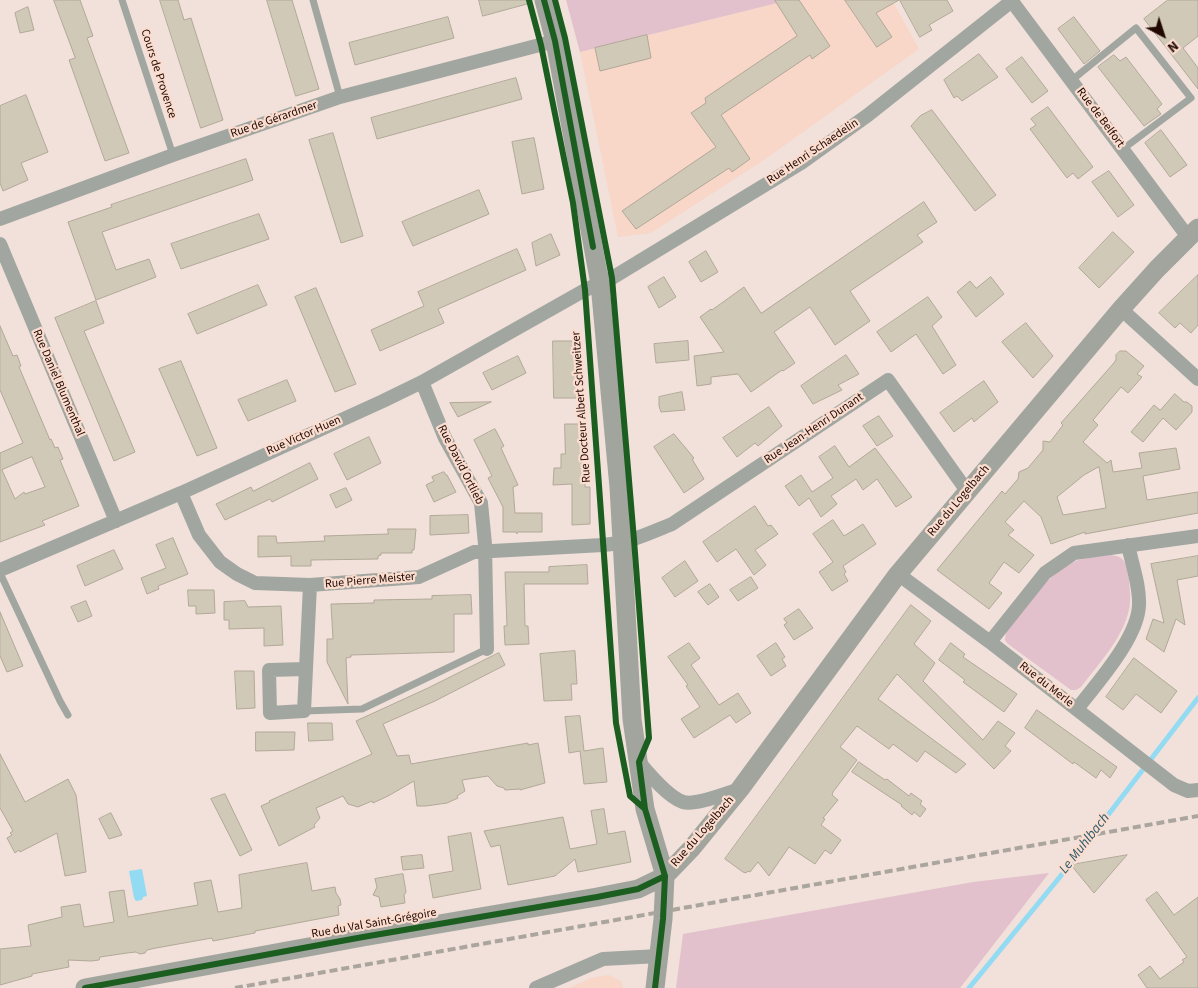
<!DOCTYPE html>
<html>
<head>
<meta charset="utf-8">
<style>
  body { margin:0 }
  #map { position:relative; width:1198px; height:988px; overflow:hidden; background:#f1e1da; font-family:"Source Sans 3",sans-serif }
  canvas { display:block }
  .north { position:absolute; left:1138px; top:10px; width:50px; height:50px; -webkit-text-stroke:4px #fbddd0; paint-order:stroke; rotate:140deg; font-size:14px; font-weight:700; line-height:20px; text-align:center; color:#210901 }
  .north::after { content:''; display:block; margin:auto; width:18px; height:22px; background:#210901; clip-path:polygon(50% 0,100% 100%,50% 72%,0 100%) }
</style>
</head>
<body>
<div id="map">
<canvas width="1198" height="988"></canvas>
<div class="north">N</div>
</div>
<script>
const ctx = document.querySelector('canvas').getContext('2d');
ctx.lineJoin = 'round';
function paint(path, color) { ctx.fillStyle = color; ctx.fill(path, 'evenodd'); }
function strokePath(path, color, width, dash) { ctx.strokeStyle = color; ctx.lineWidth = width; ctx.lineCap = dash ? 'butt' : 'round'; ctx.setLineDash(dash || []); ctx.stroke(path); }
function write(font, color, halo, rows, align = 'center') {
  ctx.font = font + ' "Source Sans 3",sans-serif'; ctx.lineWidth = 4.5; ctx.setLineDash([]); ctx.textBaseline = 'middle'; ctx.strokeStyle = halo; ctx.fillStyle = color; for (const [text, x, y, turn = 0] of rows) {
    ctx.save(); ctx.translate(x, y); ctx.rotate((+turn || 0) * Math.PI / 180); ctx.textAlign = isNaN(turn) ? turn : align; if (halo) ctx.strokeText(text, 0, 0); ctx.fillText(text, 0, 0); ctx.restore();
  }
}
const built = new Path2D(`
  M781,0H892L919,49L764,160L651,233L618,237L580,52L776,3Z
  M609,975L621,981L623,988H569L591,978Z`);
const green = new Path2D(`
  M566,0H781L777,3L580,52Z
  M1107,555C1124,555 1127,562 1129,579C1129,586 1131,594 1130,602C1128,633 1099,663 1081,687L1076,690H1071L1008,644L1005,640L1006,632C1026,607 1046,574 1076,561C1085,557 1097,557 1107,555Z
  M1049,873L960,988H676L683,934L973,882Z`);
const water = new Path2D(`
  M142,869L147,896L143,897L142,900L136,901L134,898L129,871Z`);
const stream = new Path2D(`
  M969,988L1068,867L1198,698`);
const building = new Path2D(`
  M54,0H80L93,36L87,38L129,153L105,161L69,60L75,58Z
  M160,0H178L184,20L191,18L223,120L201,128Z
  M267,0H292L319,89L296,96Z
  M479,0H527V4L483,16Z
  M775,0H799L830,46L812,59L810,55L721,115L750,159L732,172L729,168L636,229L622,211L716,147L691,113L706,103L705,98L797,36Z
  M845,0H899L876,13L892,37L877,47Z
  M900,0H947L953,11L929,25L932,30L920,37Z
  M1168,0H1198V36L1183,48L1198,68V89L1144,19Z
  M28,7L34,30L20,33L15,13Z
  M448,17L454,38L355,65L349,43Z
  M1074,17L1100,51L1084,64L1058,29Z
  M647,35L651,58L600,71L595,48Z
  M979,54L998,77L962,101L957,96L954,98L944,80Z
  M1114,55L1120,61L1126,57L1162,104L1157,109L1161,114L1144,126L1098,67Z
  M1022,57L1048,91L1032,103L1006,69Z
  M516,78L522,99L377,139L371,118Z
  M26,95L48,152L21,163L28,180L3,191L0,183V106Z
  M1048,107L1093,167L1078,179L1073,173L1067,178L1030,129L1036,125L1031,119Z
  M932,110L996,195L975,211L911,126L920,116Z
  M1161,130L1187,165L1170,177L1145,143Z
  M333,133L363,236L341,243L309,140Z
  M534,138L544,189L522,194L512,142Z
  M246,159L253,180L102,232L116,270L149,259L156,277L96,300L68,222L112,207L111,205Z
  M1109,171L1134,205L1118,217L1092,182Z
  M479,190L489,214L413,246L402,222Z
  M924,202L937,222L917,235L923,242L850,291L870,321L835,345L810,307L774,332L795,363L783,371L782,370L751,392L738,374L711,377V384L697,386L694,356L724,352L700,317L711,309L712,310L744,287L761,313Z
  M259,214L269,239L181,269L171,244Z
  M1113,232L1134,252L1099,288L1079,268Z
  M551,234L560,255L536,266L532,243Z
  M517,249L526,270L438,309L444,323L380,351L371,330L424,306L418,292Z
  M706,251L718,272L701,282L689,262Z
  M1198,275V325L1191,333L1180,323L1175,328L1159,313Z
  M664,277L676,297L659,308L648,287Z
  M991,277L1004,294L976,317L957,292L970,281L976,288Z
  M258,285L267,305L197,334L188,314Z
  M316,288L356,384L335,392L295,297Z
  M928,297L942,317L932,326L956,365L943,374L916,334L891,352L877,332Z
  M96,301L104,323L84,331L135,452L114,461L55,318Z
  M1026,323L1053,356L1033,378L1002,342Z
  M0,326L13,356L17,355L21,366L19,367L50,440L51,439L55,448L58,447L63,459L60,460L79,506L42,521L45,525L0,542V453L23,443L0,390ZM32,457L45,487L25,494L24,492L15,499L2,470Z
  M553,341H576L578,398H554Z
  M688,341L689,360L656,363L654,344Z
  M1120,351H1126L1144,366L1137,374L1142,377L1128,393L1121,387L1093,420L1098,425L1083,442L1107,463L1111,460L1113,472L1142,468L1139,453L1176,448L1180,469L1143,476L1147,500L1198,492V513L1085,534V532L1051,544L1041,517L1024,501L1005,522L1014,530L1008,535L1034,555L1019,573L1004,562L989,583L1002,593L989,609L937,570L1002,491L1005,494L1018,479L1019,472L1028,468L1043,450V441L1050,442L1063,425L1061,423L1113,364L1116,360V355ZM1099,467L1106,508L1063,515L1057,497L1084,475Z
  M846,355L859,374L838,385L842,390L813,404L801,386Z
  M518,356L526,373L492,390L483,373Z
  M181,361L217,448L197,456L159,369Z
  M287,380L296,401L248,421L238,400Z
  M984,381L998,402L974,422L972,418L954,432L940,413Z
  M682,392L685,410L661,412L659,406V397Z
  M1175,394L1184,402H1187L1192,406V412L1176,430L1163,418L1143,442L1131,432L1154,405L1160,410Z
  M491,402L458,417L450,403Z
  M769,407L782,426L758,446L755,443L737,457L723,438Z
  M879,416L893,436L877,446L863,426Z
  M565,424H583L585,487H590V524L572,525V484L553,485L554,468H561V454H565Z
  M495,429L504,446L501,448L518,485L513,487L515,513H542V532H517V534L516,532H503V507L488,478L492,476L474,440Z
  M674,434L694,458L692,459L704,479L684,493L654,447Z
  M369,437L381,463L347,480L334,454Z
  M835,446L849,467L875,448L912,497L896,507L877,479L863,490L856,479L831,496L837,504L821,517L809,498L799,506L785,486L801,475L812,492L833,478L819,457Z
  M310,463L318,479L272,502L270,499L225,520L216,504L251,487L253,491Z
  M444,472L446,475H447L456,492L434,502L426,485L434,481L432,477Z
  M346,488L352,500L336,508L330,495Z
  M755,506L768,526L771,525L778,534L755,550L766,565L754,575L736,549L717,562L703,542Z
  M468,515L469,533L430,535V516Z
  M833,520L844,536L863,524L876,544L843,566L846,572L844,574L848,581L832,591L819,572L833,562L813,534Z
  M388,529H416L414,550H412V553H381V555L378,556V559L311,560V566H291V556L258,557V536H276L277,543L325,541L324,536L388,534Z
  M173,538L188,574L158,586L159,589L147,594L141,578L166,568L156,545Z
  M114,550L123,569L85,586L77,566Z
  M1198,556V576L1177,580L1185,625L1176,619L1164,652L1146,639L1153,619L1164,623L1151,564Z
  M685,561L698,581L675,597L662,578Z
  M587,565L588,584H524L525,626H528L529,644L505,645L504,626H507L505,572H549V567Z
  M751,577L758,588L738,601L730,590Z
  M710,584L719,597L708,605L698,592Z
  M188,590H214L215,613L196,614V606H189Z
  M471,595L472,614H454V652L351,655V657L346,658L348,704L327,662V639H333L331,604L374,603V600L432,599V596Z
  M86,601L92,616L78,622L71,607Z
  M245,601L248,607L281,606L283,645L264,646V628L229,629V620H224V602Z
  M911,605L931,621L914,644L935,663L923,681L983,740L998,721L1015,733L1005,746L1011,751L994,769L897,674L878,699L966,764L956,773L925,751L917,762L893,744L889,749L857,726L840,747L857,760L833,792L832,795L838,800L823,818L825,819L821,825L841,840L831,854L825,850L815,864L789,847L769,876L758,862L750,872L748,871L746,873L743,872L725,859Z
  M799,609L813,628L794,640L784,625L787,623L784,619Z
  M0,612L23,666L7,672L0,656Z
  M689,643L700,658L691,665L719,705L738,693L751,713L736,723L730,715L694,738L681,719L700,707L686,686L688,685L668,657Z
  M776,643L785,657L782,659L786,666L771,676L757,656Z
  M951,643L965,654L963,657L1017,694L1004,712L963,682L965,680L939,660Z
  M575,651L577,684H571L572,700L544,701L540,654Z
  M499,653L505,665L435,701L383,724L397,756L409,755L411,764L528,743V745L538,743L545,783L520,790V789L505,790L504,788L497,786L488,776L462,780L465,791L457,796L458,798L447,803L426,806H417L414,781L388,796L373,803L372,801L358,807L348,804L343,796L316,808L320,818L314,825L315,827L279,846L261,806L270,802L269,801L372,754L356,721L428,688Z
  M1134,658L1177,691L1161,713L1136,694L1123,710L1106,697Z
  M235,671H254L255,708L237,709Z
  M1037,710L1117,767L1110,778L1101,770L1096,778L1074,762L1073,764L1025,728Z
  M580,716L584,751L603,748L607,782L584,784L580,751L569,753L565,717Z
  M308,723H332L333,740L309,741Z
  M256,732H295L294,750L256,751Z
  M0,754L25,802L68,779L76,795L86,872L65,876L57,833L20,852L19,850L15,853L7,838L12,835L10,833L13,831L0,808Z
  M859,762L885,780L887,779L909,796L911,793L922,801L920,804L926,809L920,817L914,812L912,815L901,806L902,805L852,772Z
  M225,794L252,850L240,856L211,799Z
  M604,809L608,834L625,831L631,862L578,872L575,859L555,876L508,885L500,845L491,847L484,831L563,817L570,849L597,844L591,811Z
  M111,813L122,835L109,839L99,819Z
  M471,833L481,889L433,898L429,875L453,871L448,837Z
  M422,855L424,868L403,870L401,857Z
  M1127,855L1094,893L1071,865Z
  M307,863L312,891L335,887L336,893L340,899L341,905L338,906L339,915L255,931V933L213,941L212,938L156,948L147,950L145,953L140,954L136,952L127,953L100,957L99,960L91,961L68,960L69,967L32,974V976L0,985V949L31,946L28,925L62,917L61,907L80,904L84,927L114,922L109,892L124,890L128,917L198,905L194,883L211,880L218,912L242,908L239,875Z
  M403,874L406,892L404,895L405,903L381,907L379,897L373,895L377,887L375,879Z
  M1157,892L1174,915L1198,897V988H1147L1138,975L1150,966L1160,979L1184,962L1182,960L1187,957L1146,900Z`);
const lane = new Path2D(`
  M122,0L173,155
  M313,0L340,97
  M1072,80L1136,28L1191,98L1123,149
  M0,573L60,701L68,715
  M304,711L362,709L487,649`);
const street = new Path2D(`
  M1011,0L1188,237
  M0,219L173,155L340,97L555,41
  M0,244L116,521
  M1121,309L1198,379
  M422,382L445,438L481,503L485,544L487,649
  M181,493L199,535L220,562L237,574L255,583L310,585L419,577L474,552L603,545C630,543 647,534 672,524L888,380L967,491
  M0,570L181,493L383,401L422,382L585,290L612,278L801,163L868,115L1013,0
  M898,574L990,642L1174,785L1188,791L1198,790
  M990,642L1045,573L1074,553L1198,536
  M306,669L304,711L270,713L269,670Z
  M306,669L310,585
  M1077,709C1097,683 1138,638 1139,605C1140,586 1132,564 1128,545
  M639,762C649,774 668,797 683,802C695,806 727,793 740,789
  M536,988L603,959L659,956`);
const secondary = new Path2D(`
  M544,0L555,41L600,284L619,487L632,719L645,809L665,876L663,919L655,988
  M85,988L363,937L597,897L638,889L665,876L691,849L740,789L898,574L1121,309L1157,269L1198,228`);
const rail = new Path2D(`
  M235,988L1198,816`);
const cycleway = new Path2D(`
  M529,0L541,45L573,203L585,290L616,723L630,796L645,809
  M544,0L555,41L593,247
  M555,0L565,38L612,278L634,540L649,738L639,762L645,809L665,876L663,919L655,988
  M85,988L363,937L597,897L638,889L665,876`);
const streetNames = [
  ["Cours de Provence",158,74,72],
  ["Rue de Belfort",1100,118,53],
  ["Rue de Gérardmer",274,120,-19],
  ["Rue Henri Schaedelin",813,152,-34],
  ["Rue Daniel Blumenthal",58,383,67],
  ["Rue Docteur Albert Schweitzer",582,407,-94],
  ["Rue Jean-Henri Dunant",814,429,-34],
  ["Rue Victor Huen",304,436,-24],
  ["Rue David Ortlieb",460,465,63],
  ["Rue du Logelbach",959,501,-50],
  ["Rue Pierre Meister",370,581,-5],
  ["Rue du Merle",1046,685,38],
  ["Rue du Logelbach",703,832,-49],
  ["Rue du Val Saint-Grégoire",374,924,-10]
];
const waterNames = [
  ["Le Muhlbach",1085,844,-52]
];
paint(built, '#f8d6c8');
paint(green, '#e2c0cc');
paint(water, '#93daf3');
strokePath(stream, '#93daf3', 5);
paint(building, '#d1c9b7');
strokePath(building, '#b1a897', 1);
strokePath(lane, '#a2a6a0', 7);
strokePath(street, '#a2a6a0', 14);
strokePath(secondary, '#a1a59e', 19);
strokePath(rail, '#aaa59e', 4, [8, 4]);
strokePath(cycleway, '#1b5e20', 6);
write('12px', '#210901', '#fbddd0', streetNames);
write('italic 14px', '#2e5c6d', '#fbddd0', waterNames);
</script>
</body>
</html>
